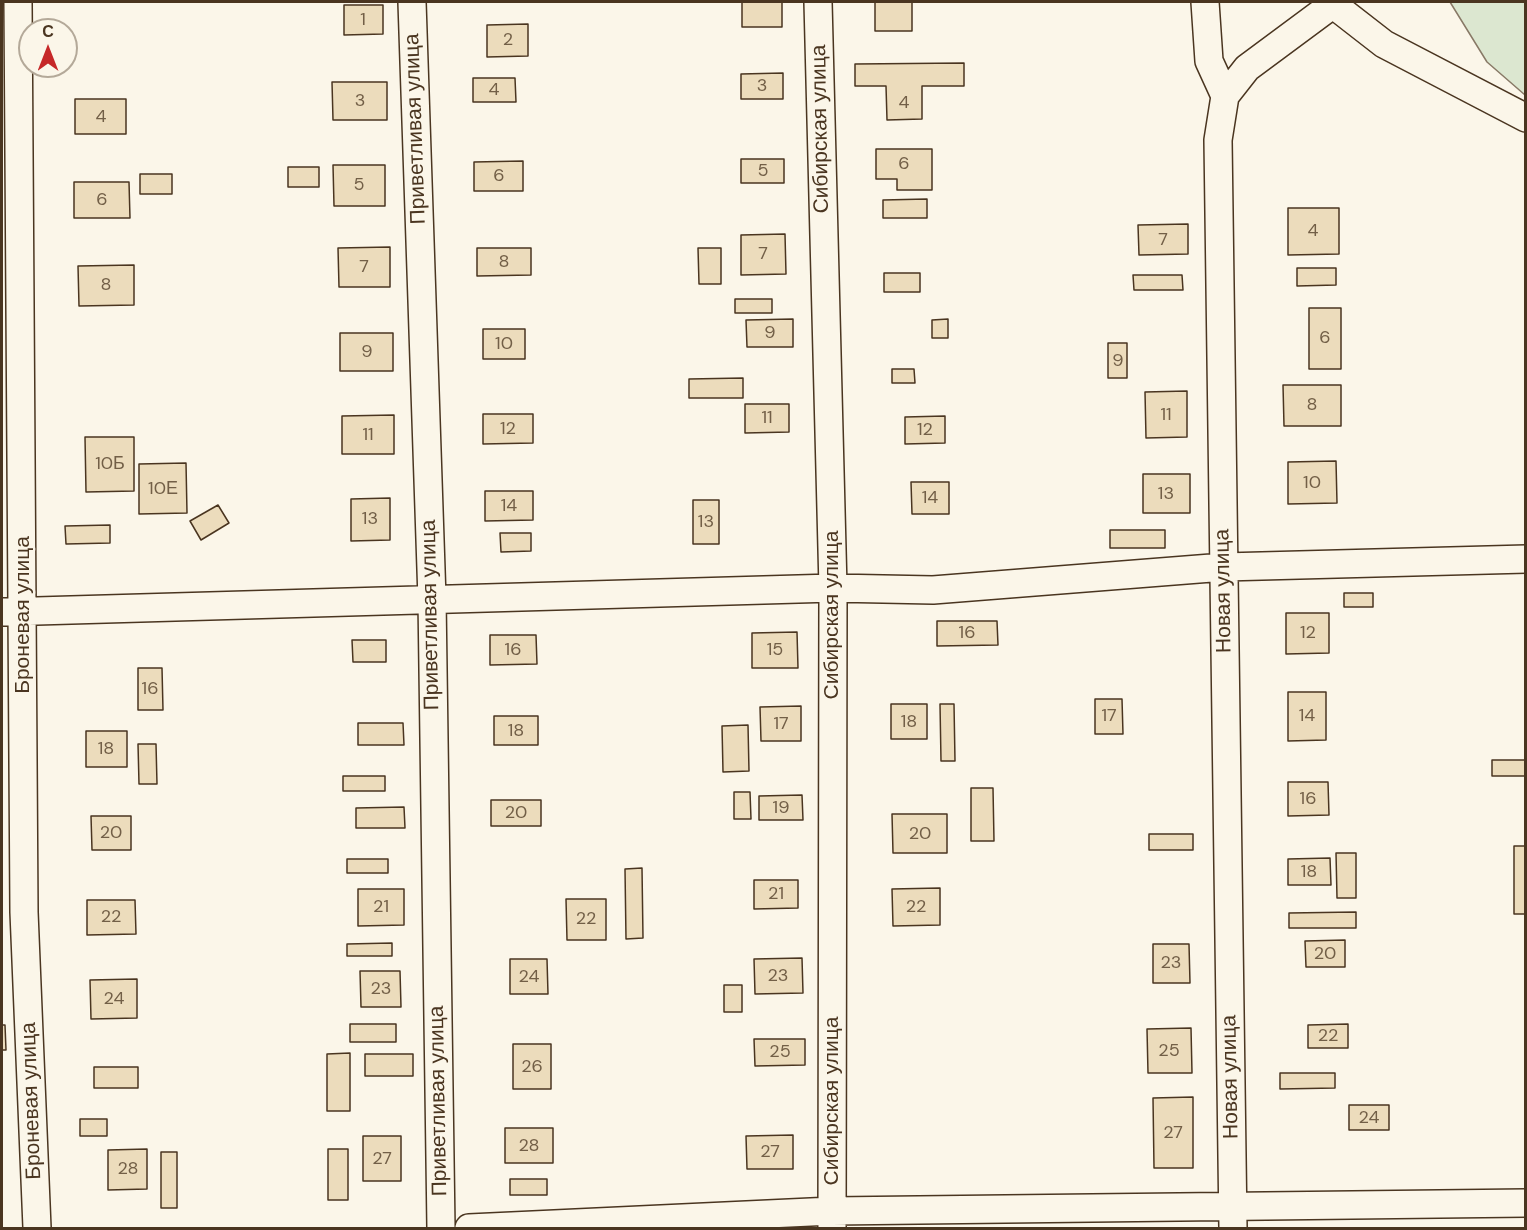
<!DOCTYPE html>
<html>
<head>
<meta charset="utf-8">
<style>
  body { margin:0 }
  #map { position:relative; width:1527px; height:1230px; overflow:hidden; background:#fbf6e9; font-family:"DM Sans",sans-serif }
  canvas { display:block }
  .frame { position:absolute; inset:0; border:3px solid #4a3520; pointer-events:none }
  .north { position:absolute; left:18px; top:18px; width:60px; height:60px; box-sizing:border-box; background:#fbf6e9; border:2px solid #b4a999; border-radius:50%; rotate:0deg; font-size:16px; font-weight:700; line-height:24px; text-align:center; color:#4a3520 }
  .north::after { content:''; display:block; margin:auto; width:21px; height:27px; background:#c62828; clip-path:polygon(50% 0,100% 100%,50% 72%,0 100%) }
</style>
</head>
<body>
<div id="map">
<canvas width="1527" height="1230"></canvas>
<div class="frame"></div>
<div class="north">С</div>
</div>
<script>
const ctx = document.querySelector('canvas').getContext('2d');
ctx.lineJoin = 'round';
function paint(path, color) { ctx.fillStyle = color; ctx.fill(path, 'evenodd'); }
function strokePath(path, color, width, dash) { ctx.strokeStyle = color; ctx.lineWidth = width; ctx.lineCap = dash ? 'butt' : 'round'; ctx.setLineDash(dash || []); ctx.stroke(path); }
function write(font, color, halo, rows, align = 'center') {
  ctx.font = font + ' "DM Sans",sans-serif'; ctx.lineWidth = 4.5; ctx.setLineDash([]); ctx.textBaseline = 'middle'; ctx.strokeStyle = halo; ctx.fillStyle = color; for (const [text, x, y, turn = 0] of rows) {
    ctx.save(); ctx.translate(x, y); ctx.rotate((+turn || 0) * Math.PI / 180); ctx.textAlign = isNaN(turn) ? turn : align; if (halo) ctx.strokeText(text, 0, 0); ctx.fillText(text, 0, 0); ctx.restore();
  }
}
const green = new Path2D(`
  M1450,2H1525V95L1487,62Z`);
const building = new Path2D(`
  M742,2H782V27H742Z
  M875,2H912V31H875Z
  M344,5H383V34L344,35Z
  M528,24V56L487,57V25Z
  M964,63V86H922V119L887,120L886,86H855V64Z
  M783,73V99H741V74Z
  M473,78H515L516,102H473Z
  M332,82H387V120H333Z
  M75,99H126V134H75Z
  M876,149H932V190H897V179H876Z
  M741,159H784V183H741Z
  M523,161V191H474V162Z
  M333,165H385V206H334Z
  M288,167H319V187H288Z
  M140,174H172V194H140Z
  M74,182H129L130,218H74Z
  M927,199V218H883V200Z
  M1288,208H1339V254L1288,255Z
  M1188,224V254L1139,255L1138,225Z
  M785,234L786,274L741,275V235Z
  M390,247V287H339L338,248Z
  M477,248H531V275L477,276Z
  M698,248H721V284H699Z
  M134,265V305L79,306L78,266Z
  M1297,268H1336V285L1297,286Z
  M884,273H920V292H884Z
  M1133,275H1182L1183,290H1134Z
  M735,299H772V313H735Z
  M1309,308H1341V369H1309Z
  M793,319V347H747L746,320Z
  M948,319V338H932V320Z
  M483,329H525V359H483Z
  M340,333H393V371H340Z
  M1108,343H1127V378H1108Z
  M892,369H914L915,383H892Z
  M743,378V398H689V379Z
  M1283,385H1341V426H1284Z
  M1187,391V437L1146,438L1145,392Z
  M745,404H789V432L745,433Z
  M483,414H533V443L483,444Z
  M394,415V454H342V416Z
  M945,416V443L905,444V417Z
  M85,437H134V491L86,492Z
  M1336,461L1337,503L1288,504V462Z
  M186,463L187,513L139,514V464Z
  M1143,474H1190V513H1143Z
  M911,482H949V514H912Z
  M485,491H533V520L485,521Z
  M390,498V540L351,541V499Z
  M693,500H719V544H693Z
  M218,505L229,523L201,540L190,521Z
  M110,525V543L66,544L65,526Z
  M1110,530H1165V548H1110Z
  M500,533H531V551L501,552Z
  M1344,593H1373V607H1344Z
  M1286,613H1329V653L1286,654Z
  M937,621H997L998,645L937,646Z
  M797,632L798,668H752V633Z
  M490,635H536L537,664L490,665Z
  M352,640H386V662H353Z
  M138,668H162L163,710H138Z
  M1288,692H1326V740L1288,741Z
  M1095,699H1122L1123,734H1095Z
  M891,704H927V739H891Z
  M940,704H954L955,761H941Z
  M801,706V741H761L760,707Z
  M494,716H538V745H494Z
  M358,723H403L404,745H358Z
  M748,725L749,771L723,772L722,726Z
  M86,731H127V767H86Z
  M138,744H156L157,784H139Z
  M1492,760H1526V776H1492Z
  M343,776H385V791H343Z
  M1288,782H1328L1329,815L1288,816Z
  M971,788H993L994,841H971Z
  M734,792H750L751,819H734Z
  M802,795L803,820H759V796Z
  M491,800H541V826H491Z
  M404,807L405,828H356V808Z
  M892,814H947V853H893Z
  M91,816H131V850H92Z
  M1149,834H1193V850H1149Z
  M1514,846H1526V914H1514Z
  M1336,853H1356V898H1337Z
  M1330,858L1331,885H1288V859Z
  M347,859H388V873H347Z
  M642,868L643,938L626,939L625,869Z
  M754,880H798V908L754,909Z
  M940,888V925L893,926L892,889Z
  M358,889H404V925L358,926Z
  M566,899H606V940H567Z
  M87,900H135L136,934L87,935Z
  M1356,912V928H1289V913Z
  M1345,940V967H1306L1305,941Z
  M392,943V956H347V944Z
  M1153,944H1189L1190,983H1153Z
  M802,958L803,993L755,994L754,959Z
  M510,959H547L548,994H510Z
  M360,971H400L401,1007H361Z
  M137,979V1018L91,1019L90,980Z
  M724,985H742V1012H724Z
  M350,1024H396V1042H350Z
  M1348,1024V1048H1308V1025Z
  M2,1025H5L6,1050H2Z
  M1191,1028L1192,1073H1148L1147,1029Z
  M754,1039H805V1065L755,1066Z
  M513,1044H551V1089H513Z
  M350,1053V1111H327V1054Z
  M365,1054H413V1076H365Z
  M94,1067H138V1088H94Z
  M1280,1073H1335V1088L1280,1089Z
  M1193,1097V1168H1154L1153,1098Z
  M1349,1105H1389V1130H1349Z
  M80,1119H107V1136H80Z
  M505,1128H553V1163H505Z
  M793,1135V1169H747L746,1136Z
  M363,1136H401V1181H363Z
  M147,1149V1189L108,1190V1150Z
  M328,1149H348V1200H328Z
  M161,1152H177V1208H161Z
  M510,1179H547V1195H510Z`);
const minor = new Path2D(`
  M18,2L24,912L37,1228
  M412,2L432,599L441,1228
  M818,2L833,588L832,1228
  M1205,2L1209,61L1225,96
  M1330,2L1384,44L1526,118
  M2,612L833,588L933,590L1224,567L1526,559
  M469,1228L832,1211L1526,1203
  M1233,1228L1218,140L1225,96L1247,68L1332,5`);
const numberNames = [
  ["1",363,20],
  ["2",508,40],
  ["3",762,86],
  ["4",494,90],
  ["3",360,101],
  ["4",904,103],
  ["4",101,117],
  ["6",904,164],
  ["5",763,171],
  ["6",499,176],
  ["5",359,185],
  ["6",102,200],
  ["4",1313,231],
  ["7",1163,240],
  ["7",763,254],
  ["8",504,262],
  ["7",364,267],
  ["8",106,285],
  ["9",770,333],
  ["6",1325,338],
  ["10",504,344],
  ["9",367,352],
  ["9",1118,361],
  ["8",1312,405],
  ["11",1166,415],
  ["11",767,418],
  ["12",508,429],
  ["12",925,430],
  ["11",368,435],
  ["10Б",110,464],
  ["10",1312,483],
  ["10Е",163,489],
  ["13",1166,494],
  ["14",930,498],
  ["14",509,506],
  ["13",370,519],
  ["13",706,522],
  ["16",967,633],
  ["12",1308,633],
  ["16",513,650],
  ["15",775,650],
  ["16",150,689],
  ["17",1109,716],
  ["14",1307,716],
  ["18",909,722],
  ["17",781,724],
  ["18",516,731],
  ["18",106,749],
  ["16",1308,799],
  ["19",781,808],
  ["20",516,813],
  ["20",111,833],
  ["20",920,834],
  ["18",1309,872],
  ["21",776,894],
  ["21",381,907],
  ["22",916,907],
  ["22",111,917],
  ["22",586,919],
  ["20",1325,954],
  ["23",1171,963],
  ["23",778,976],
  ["24",529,977],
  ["23",381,989],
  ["24",114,999],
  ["22",1328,1036],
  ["25",1169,1051],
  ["25",780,1052],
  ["26",532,1067],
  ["24",1369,1118],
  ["27",1173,1133],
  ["28",529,1146],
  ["27",770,1152],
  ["27",382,1159],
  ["28",128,1169]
];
const streetNames = [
  ["Приветливая улица",416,129,-92],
  ["Сибирская улица",821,129,-91],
  ["Новая улица",1224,591,-91],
  ["Броневая улица",23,615,-90],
  ["Приветливая улица",431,615,-91],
  ["Сибирская улица",832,615,-90],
  ["Новая улица",1231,1077,-91],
  ["Броневая улица",32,1101,-92],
  ["Приветливая улица",439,1101,-91],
  ["Сибирская улица",832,1101,-90]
];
paint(green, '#dce7d0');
strokePath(green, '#887966', 1.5);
paint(building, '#ecdcbc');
strokePath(building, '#4a3520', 1.5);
strokePath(minor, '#4a3520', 30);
strokePath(minor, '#fbf6e9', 27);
write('18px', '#725f47', null, numberNames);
write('21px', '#4a3520', '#fbf6e9', streetNames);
</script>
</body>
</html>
